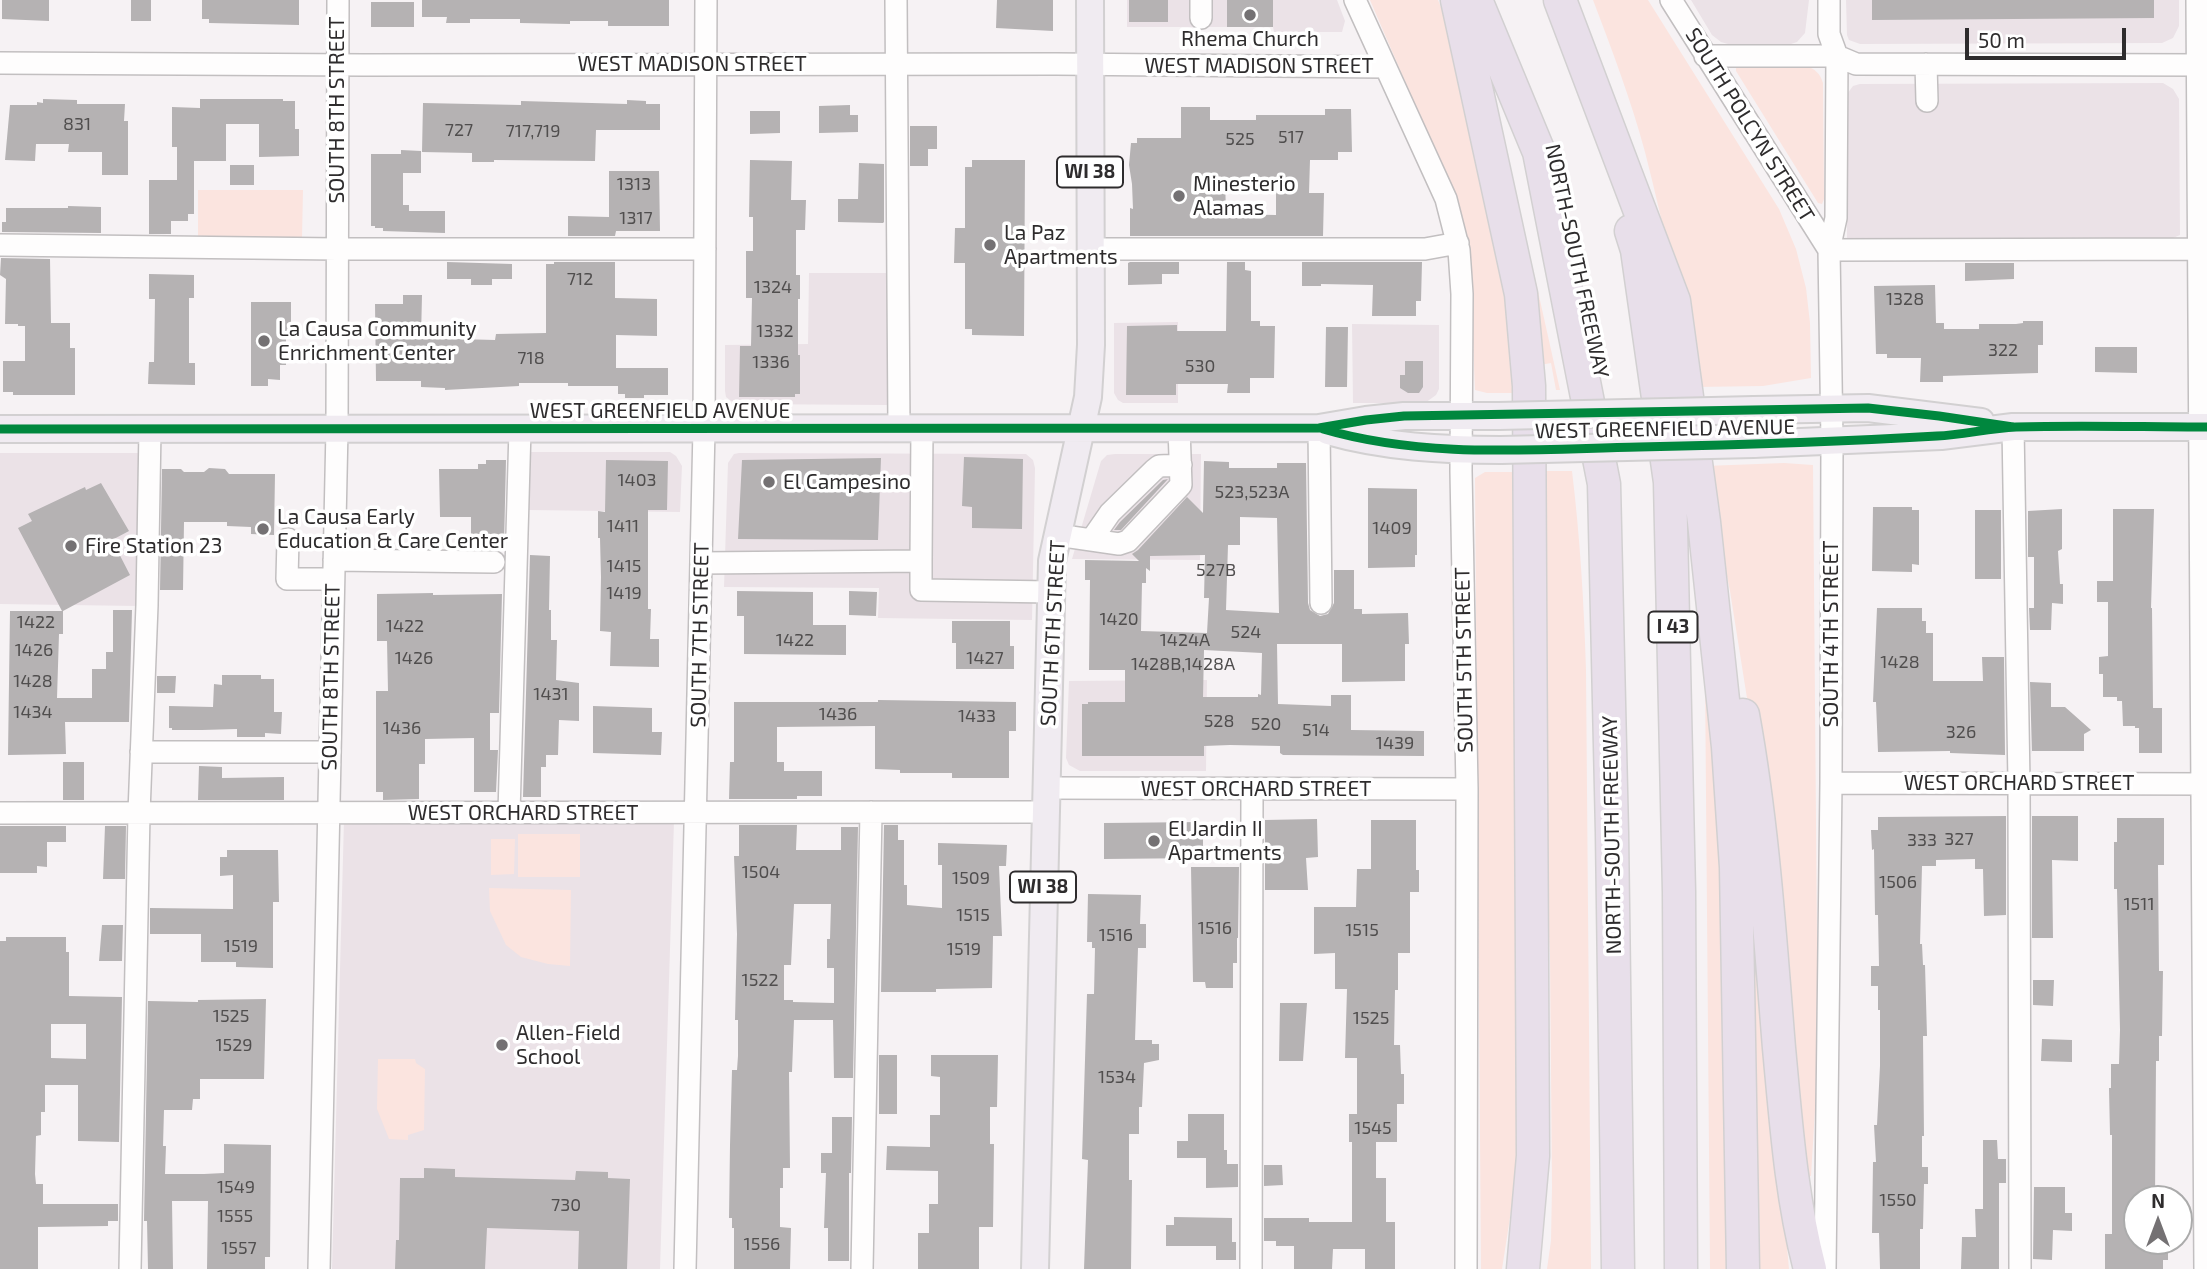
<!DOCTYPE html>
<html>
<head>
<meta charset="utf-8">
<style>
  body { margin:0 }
  #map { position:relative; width:2207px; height:1269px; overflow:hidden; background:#f6f2f4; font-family:"Exo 2",sans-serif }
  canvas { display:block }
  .north { position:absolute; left:2123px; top:1185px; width:70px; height:70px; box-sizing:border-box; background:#fff; border:2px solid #ababab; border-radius:50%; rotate:0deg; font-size:19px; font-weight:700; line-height:28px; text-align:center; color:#2e2c2d }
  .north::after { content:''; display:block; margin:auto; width:24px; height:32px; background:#747173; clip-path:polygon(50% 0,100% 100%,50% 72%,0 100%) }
  .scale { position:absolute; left:1965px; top:28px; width:161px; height:32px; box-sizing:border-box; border:4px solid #2e2c2d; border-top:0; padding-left:9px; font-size:21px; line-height:24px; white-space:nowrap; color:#2e2c2d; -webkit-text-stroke:5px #fff; paint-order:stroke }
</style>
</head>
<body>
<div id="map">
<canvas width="2207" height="1269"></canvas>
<div class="north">N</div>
<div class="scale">50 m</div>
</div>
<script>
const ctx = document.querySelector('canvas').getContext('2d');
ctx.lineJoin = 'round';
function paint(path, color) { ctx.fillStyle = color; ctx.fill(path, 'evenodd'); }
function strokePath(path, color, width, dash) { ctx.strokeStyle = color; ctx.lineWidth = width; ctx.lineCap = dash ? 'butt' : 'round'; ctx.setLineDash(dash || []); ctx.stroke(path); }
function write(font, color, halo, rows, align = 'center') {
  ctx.font = font + ' "Exo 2",sans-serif'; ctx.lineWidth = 7; ctx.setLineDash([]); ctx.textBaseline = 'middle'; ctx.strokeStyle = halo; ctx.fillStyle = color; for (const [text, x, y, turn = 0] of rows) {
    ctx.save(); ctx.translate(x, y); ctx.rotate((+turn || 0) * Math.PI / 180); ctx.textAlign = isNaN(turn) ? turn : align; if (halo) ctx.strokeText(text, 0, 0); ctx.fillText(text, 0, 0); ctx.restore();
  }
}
const built = new Path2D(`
  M1127,0H1337L1345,21L1342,32H1274L1273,27H1127Z
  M1691,0H1809L1805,33L1797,42L1791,44H1728L1721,42L1712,35Z
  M1846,0H2179V26L2173,38L2162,43L1860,44L1849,40L1847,35Z
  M2163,83L2173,89L2179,99L2180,235L2173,238L1847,239V94L1853,86L1860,84Z
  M809,273H890L887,405L735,404L726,397L725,391V345L808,344Z
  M1178,322V403H1123L1118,400L1114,393V323Z
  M1352,324L1439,325V389L1436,395L1425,403H1353Z
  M529,452H670L676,456L682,466L680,512L529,510Z
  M0,453H140L138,606L0,604Z
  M739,453L1026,454L1033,460L1035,468L1032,620L878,618L879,588L724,587L728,463L734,454Z
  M1115,454H1201L1200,560L1072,559L1101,461L1107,455Z
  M1207,680L1206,771H1080L1069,765L1066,758L1069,681Z
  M344,820L674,821L660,1269H332Z`);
const green = new Path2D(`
  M1370,0H1438L1455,42L1493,198L1506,305L1513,393H1487L1475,390L1470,268L1425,128Z
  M1593,0H1648L1779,209L1796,249L1806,288L1810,323L1811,378L1763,386L1696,387C1681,308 1665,230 1645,152C1631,100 1612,50 1593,0Z
  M1740,66H1806C1815,69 1820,73 1823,83L1824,199L1822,204L1818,203L1736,71V68Z
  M198,190H303L302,238H198Z
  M1526,260H1531L1560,390H1556L1551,363L1540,365Z
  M1784,463L1813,465L1818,1060L1811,1176L1804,1177L1773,862L1730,591L1705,466Z
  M1547,471H1572C1580,537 1584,603 1586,670L1591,1269H1547L1551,1241L1552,1187L1550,955L1541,788V473Z
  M1485,472H1513L1518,1139L1515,1185L1502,1269H1481L1475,478Z
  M1705,675L1717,745L1723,918L1726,1269H1710Z
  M518,834H580V877H518Z
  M491,839H515L514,874L491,875Z
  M1749,882H1754L1789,1269H1751Z
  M489,888L571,890L570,966L548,964L521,957L506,945L490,911Z
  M378,1059H415L416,1063L425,1069L424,1130L408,1135V1140L389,1139L377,1109Z`);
const building = new Path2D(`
  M2,0H49V21L2,19Z
  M131,0H151V21H131Z
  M202,0H299V25L209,23V19H202Z
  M422,0H669V26H608V21H570V24L520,23V19H470V23H446L447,17H422Z
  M997,0H1053V31L996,28Z
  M1129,0H1168V22H1129Z
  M1227,0H1273V27H1227Z
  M1872,0H2154V18L1872,20Z
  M371,2H414V27H371Z
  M43,99L77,100V104H125L124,121H128V175H102V152H68L69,144H36L35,161L5,160L10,105H37V102L43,103Z
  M200,99H283V101H295V129H299V156L259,157V124H226V161H194V214H188V221H171V234H149V180H177V147H172V107L200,108Z
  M627,100L646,101V104H660V130H596L595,161L494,160V162H472V153L422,152L423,103L521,105V101L627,104Z
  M850,105V115H858V132L819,133V106Z
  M1181,107H1210V120H1256V115H1325V109H1351L1352,152H1338V160H1310L1309,193H1324L1323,236H1130V208L1133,209L1132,184L1129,165L1131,143H1137V138H1181ZM1225,178L1276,181V215L1226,214Z
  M750,111H780V133L750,134Z
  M910,126H937V149H928V166H910Z
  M401,150L421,151V173H403V205H409V211H445V233L383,231V228H375V226H371V154H401Z
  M750,160L792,161L791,200H806L805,230H796V275H800V299H798V355H800V394H795V397H739L740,346H751L752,298H746V251H753V217H749Z
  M972,160H1025L1024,336L972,335V329H965V263H954L955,228H965V167H972Z
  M859,163L884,164V222L883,223L838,222V199H858Z
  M230,165H254V185H230Z
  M609,171H659L660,231H616L615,236H568V216L609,217Z
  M68,206L101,207V233L2,232V222H6V208H68Z
  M1,258L50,259L51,323H70V348H75V395H13V392H3V361H25V326H18V324H5L6,279L0,275Z
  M447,262L512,264V279H492V285H471V279H447Z
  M554,262H615V298L657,299V336L616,335V368H668V395H644V398H625V394H618V386H568V383H519V386L445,390V388L421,387V381H376L375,304H403V295H422L421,338L495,340L496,334L546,333V264H554Z
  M1130,262H1179V274H1162V284L1128,285V263Z
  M1227,262H1245V270L1251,271V321H1260V326H1275L1274,378H1250V393H1227L1228,384H1176V395H1126L1127,326L1177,325V331H1226Z
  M1302,262H1422L1421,301H1416V316H1372L1373,285L1321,284V286H1302Z
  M1965,263H2014V279L1965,281Z
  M149,274L194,275V298H189V363H195V385L148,384L149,362H154L155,299H149Z
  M1935,285L1936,323H1944V329H1979V324H2016L2023,323V321H2043V345H2038V373L1943,376V382H1920L1921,358H1887V354H1876L1874,286Z
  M251,302H291V334H286V365H280V380L268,379V386H251Z
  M1326,327H1348L1347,387H1325Z
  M2095,347H2137V373L2095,372Z
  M1405,361H1423V387L1419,393H1408L1400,388V375H1405Z
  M964,457L1023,459L1022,529L972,528V507L962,506Z
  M881,458L878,540L738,539L742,460Z
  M486,460H506L504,544L471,545V517H440L439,469H478V464H486Z
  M606,460L668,461L667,510H648V609H651L650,639H659V667L610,666L611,632L600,631L601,577L600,538H598V511L605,512Z
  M1204,461L1229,462V468H1277V463H1306L1308,603L1310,610L1320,616L1328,614L1334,603V570H1354V609H1362V614L1408,613L1409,644H1405V681L1342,682V644H1277L1278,704L1331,706V695H1351V730L1424,731V756L1283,755L1280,753V746L1230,745L1204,746V756H1082V704H1088V702H1125V670H1089L1090,580H1085V560L1139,561L1132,554L1138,550L1187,497L1203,513ZM1240,517L1277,518L1279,613L1226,610L1228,545H1240ZM1205,555L1204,598H1209L1207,633L1141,631L1142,583H1146V568L1150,571V556ZM1204,650L1262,653L1261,695L1258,694V697H1203Z
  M209,468L225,469L229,474H275L274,535L251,534V527L227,526V522H184L183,590H160L162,469H181L184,472H204Z
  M1168,479L1121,530H1114L1120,522L1163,480Z
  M101,483L129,531L112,540L130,575L63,611V634H59L57,698H92V669H106V652H113V610H132L129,722H65L66,754L8,755L10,611H62L18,528L32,521L28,514L85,487L86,490Z
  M1368,488L1417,489V555H1415V567L1368,568Z
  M1873,507H1912V510H1919V565L1912,564V572L1872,571Z
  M2062,509V549L2058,551L2060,584H2063V604L2052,603L2051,630H2030L2029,608H2034V557H2028V511Z
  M2113,509H2154L2151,608H2152L2153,708H2162V753H2139V728H2135V726H2123L2122,701H2117V697H2103V674H2099V657L2108,656V602H2097V581H2113Z
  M1975,510H2001V579H1975Z
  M530,555L550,556L549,610H551V640H557L556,680L579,683V721L559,720L558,755H546V767H541V797H523Z
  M737,591L813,592V625H846V655L744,654V616H737Z
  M849,591L877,592L876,616L849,615Z
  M433,593V595L502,594L499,713H490V750H498L496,792H474V738L425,739V764H419V799L383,800V792H376V691H388L387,641H377V594Z
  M1877,608H1922V621H1926V633H1933V681H1983L1982,657H2004L2005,755L1950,753V751L1878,752L1876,702H1873Z
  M952,621H1010V646H1014V669H956V643H952Z
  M222,675H261V679H274V712H282L281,734L265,733V737H237V729L202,730H172V728H169V706L213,707L214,684L222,685Z
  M157,676H176L175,693H157Z
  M2030,682L2051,683V707H2065L2091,730L2084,734V751H2032V755Z
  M878,700L1016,702V731H1009V778H952V773H900V770L875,769V726L777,727V762H784V771H822V796H797V799H729L730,762H734V702H878Z
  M593,706L652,708V732H662L661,755L593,753Z
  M63,762H84V800H63Z
  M199,766L222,767V778L284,777V800H198Z
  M2006,816V915L1984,916L1983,869H1975V859L1936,860V866H1922L1920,944H1922L1923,965H1925L1927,1036H1923L1924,1136H1922V1167H1928V1184H1924L1923,1229H1920V1269H1880L1879,1233H1872L1873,1162H1876L1874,1125H1877L1880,1066V1010H1878V986H1871V966H1879L1878,915H1875L1874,849L1872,850L1871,830H1878V817Z
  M2032,816H2078V861L2052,860L2053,938H2032Z
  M2117,818H2164V865H2158L2159,971H2163L2162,1036H2159V1061H2156L2155,1199H2137V1241H2168V1260H2163V1269H2105V1234H2112V1135H2110L2109,1088H2111V1064H2119L2120,1030L2117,889H2114V842H2117Z
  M1317,819L1318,857L1306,858L1308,890H1265V820Z
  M1371,820H1416V870H1419V892H1410V953H1398V990H1395L1394,1045H1400L1401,1074H1404V1104H1397V1142H1376V1178H1386V1222H1395V1269H1365V1249H1333L1332,1269H1294V1246H1276V1241H1264V1218H1309V1222H1352V1142H1349V1114H1357V1058H1345L1347,989H1335V953L1314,954V907H1356L1357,869H1371Z
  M1203,822V858L1104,859V823Z
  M739,825H797L796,850H841V827H858L853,1078H834L833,1020H794L792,1072H789L790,1168H783V1188H780V1227L791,1228L790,1269H734V1228H732V1218H729L730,1145L732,1070H737L738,1056V1020H735L737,934L734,856H739ZM794,904H831L830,939H827V968H834V1003L793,1002V1000H784V965H791Z
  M884,825H898V840H904V885H907V905L942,908V865H938V843L1007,845L1006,866H999L1002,936H993L992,988L936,989V992H881Z
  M0,826H66V842H47V867L37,866V873H0Z
  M105,826H126L125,879H103Z
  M227,850H278L279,902H273V968L236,967V962H201V934H150V908L233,909V875L220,876V857H227Z
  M1191,867H1239L1238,938H1237V963H1233V988H1206L1205,982H1193Z
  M1088,894L1141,895L1140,924H1146V948H1138L1135,1040H1152V1044H1159V1060L1144,1063L1142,1107H1139V1134H1129V1180H1132L1131,1269H1084L1088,1160L1082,1159L1087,994H1094L1095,948H1092V942H1087Z
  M102,925H123L122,961H99Z
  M6,937H66V952H69V996L122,997L119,1142L78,1141V1085H45V1112H41V1135L36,1136L35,1174L36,1184H43V1204H118V1221H108V1226L38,1227V1269H0V941H6ZM51,1024H86V1059L51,1058Z
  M2033,980H2054L2053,1006L2033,1005Z
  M266,999L264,1079H200V1099H193L192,1110H164L163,1146H166L165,1174H204L224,1173V1144L271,1145L270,1257H265V1269H207L208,1201H172L173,1269H148L147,1221H144L148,1001L198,1002V1000Z
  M1280,1003H1307L1303,1061H1279Z
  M2042,1039L2072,1040V1062L2041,1061Z
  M879,1055H897V1114H879Z
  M931,1055H998L997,1107H990V1144H994L993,1227H979V1269H918V1233H929V1204H938V1171L886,1170L887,1146L930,1147V1115H940V1077L931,1076Z
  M1188,1114H1224V1150H1227V1164H1238V1187L1206,1188V1158H1177V1141H1188Z
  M832,1117H852L851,1173H849V1261H828V1228H824L826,1173H821V1153H832Z
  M1983,1140H1997L1998,1159H2006V1183H1999V1269H1961L1962,1237H1976L1975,1209H1983Z
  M1264,1165H1282L1283,1185L1264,1186Z
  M424,1168L455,1169V1177L575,1180L576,1171L608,1172V1178L630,1179L627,1269H578L579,1231L487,1228L485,1269H395L396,1240H399L400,1178H424Z
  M2034,1187H2065V1213H2072V1231L2053,1230L2052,1260L2033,1259Z
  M1174,1217L1232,1218V1242H1236V1260H1216V1246H1166V1225H1174Z`);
const minor = new Path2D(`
  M896,0L899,428
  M1201,0V18
  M1355,0L1446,199L1459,250L1462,294L1461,471L1467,789L1466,1269
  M1671,0L1829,250
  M2197,0L2205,1269
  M1705,56H1837L1856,64L2198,65
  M0,63L364,65L1056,64L1385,67
  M1926,64L1927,101
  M0,245L337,249H705
  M1091,249H1425L1458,243
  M1829,250L2199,249
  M2013,427L2019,783L2020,1269
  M1319,428L1321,603
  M1057,535L1119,544L1128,541L1181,485L1179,428
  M288,539L287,579H333
  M1092,539L1110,513L1154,470L1159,466L1181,465
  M334,560L494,562
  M921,561L922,428
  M701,563L921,561V590L1051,592
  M141,752H329
  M1831,783L2207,784
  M1046,788L1467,789
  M0,813L1045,812
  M509,813L520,429
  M130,1269L139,813L147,605L150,429
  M319,1269L337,429L338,0
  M685,1269L704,429L706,0
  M862,1269L871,812
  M1251,1269L1252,789
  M1825,1269L1831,783L1832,442L1829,250L1836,218L1837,56L1829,34V0`);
const major = new Path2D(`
  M1754,410L1868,408L1981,422
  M0,429L1319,428L1366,420L1404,416H1499
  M1328,431C1384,447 1443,450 1501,450
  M1753,444L1941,436L2013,427H2207
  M1035,1269L1052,561L1088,397L1091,345L1090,0`);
const highway = new Path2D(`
  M1457,0L1521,294L1529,386L1533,1156L1523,1269
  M1476,0L1539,152L1604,484L1612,833L1618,1269
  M1560,0L1674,301L1704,522L1728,747L1736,867L1743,1269
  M1631,231L1637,250L1670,482L1679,892L1681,1269
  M1743,715C1763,825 1770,937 1779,1048C1786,1122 1791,1197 1810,1269`);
const majorBridge = new Path2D(`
  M1499,416L1754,410
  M1501,450L1753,444`);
const cycleway = new Path2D(`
  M0,429L1319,428L1366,420L1404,416L1868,408L1939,416L2013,427
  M1323,429C1425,459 1534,449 1639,447C1738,445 1837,442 1937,436C1963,435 1989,428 2016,427C2079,425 2143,427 2207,427`);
const markers = [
  [1250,15,7,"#747173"],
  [1179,196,7,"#747173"],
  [990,245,7,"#747173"],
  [264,341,7,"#747173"],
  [769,482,7,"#747173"],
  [263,529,7,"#747173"],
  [71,546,7,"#747173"],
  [1154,841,7,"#747173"],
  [502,1045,7,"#747173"]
];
const numberNames = [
  ["831",77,124],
  ["727",459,130],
  ["717,719",533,131],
  ["517",1291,137],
  ["525",1240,139],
  ["1313",634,184],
  ["1317",636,218],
  ["712",580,279],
  ["1324",773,287],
  ["1328",1905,299],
  ["1332",775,331],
  ["322",2003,350],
  ["718",531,358],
  ["1336",771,362],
  ["530",1200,366],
  ["1403",637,480],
  ["523,523A",1252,492],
  ["1411",623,526],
  ["1409",1392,528],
  ["1415",624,566],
  ["527B",1216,570],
  ["1419",624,593],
  ["1420",1119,619],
  ["1422",36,622],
  ["1422",405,626],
  ["524",1246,632],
  ["1422",795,640],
  ["1424A",1185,640],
  ["1426",34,650],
  ["1426",414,658],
  ["1427",985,658],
  ["1428",1900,662],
  ["1428B,1428A",1183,664],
  ["1428",33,681],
  ["1431",551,694],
  ["1434",33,712],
  ["1436",838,714],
  ["1433",977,716],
  ["528",1219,721],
  ["520",1266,724],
  ["1436",402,728],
  ["514",1316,730],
  ["326",1961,732],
  ["1439",1395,743],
  ["327",1959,839],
  ["333",1922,840],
  ["1504",761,872],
  ["1509",971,878],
  ["1506",1898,882],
  ["1511",2139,904],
  ["1515",973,915],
  ["1516",1215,928],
  ["1515",1362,930],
  ["1516",1116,935],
  ["1519",241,946],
  ["1519",964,949],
  ["1522",760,980],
  ["1525",231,1016],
  ["1525",1371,1018],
  ["1529",234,1045],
  ["1534",1117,1077],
  ["1545",1373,1128],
  ["1549",236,1187],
  ["1550",1898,1200],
  ["730",566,1205],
  ["1555",235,1216],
  ["1556",762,1244],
  ["1557",239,1248]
];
const shields = [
  [1090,172,66],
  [1673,627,49],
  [1043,887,66]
];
const shieldNames = [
  ["WI 38",1090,172],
  ["I 43",1673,627],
  ["WI 38",1043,887]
];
const poiNames = [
  ["Rhema Church",1250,39,"center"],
  ["Minesterio",1193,184],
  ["Alamas",1193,208],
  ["La Paz",1004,233],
  ["Apartments",1004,257],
  ["La Causa Community",278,329],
  ["Enrichment Center",278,353],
  ["El Campesino",783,482],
  ["La Causa Early",277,517],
  ["Education & Care Center",277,541],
  ["Fire Station 23",85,546],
  ["El Jardin II",1168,829],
  ["Apartments",1168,853],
  ["Allen-Field",516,1033],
  ["School",516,1057]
];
const streetNames = [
  ["WEST MADISON STREET",692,64],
  ["WEST MADISON STREET",1259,66],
  ["SOUTH 8TH STREET",337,110,-90],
  ["SOUTH POLCYN STREET",1750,125,58],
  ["NORTH-SOUTH FREEWAY",1577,261,78],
  ["WEST GREENFIELD AVENUE",660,411],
  ["WEST GREENFIELD AVENUE",1665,429,-1],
  ["SOUTH 6TH STREET",1053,633,-87],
  ["SOUTH 4TH STREET",1831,634,-90],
  ["SOUTH 7TH STREET",700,635,-89],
  ["SOUTH 5TH STREET",1464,660,-91],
  ["SOUTH 8TH STREET",331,677,-89],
  ["WEST ORCHARD STREET",2019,783],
  ["WEST ORCHARD STREET",1256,789],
  ["WEST ORCHARD STREET",523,813],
  ["NORTH-SOUTH FREEWAY",1612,835,-91]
];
paint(built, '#ebe2e7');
paint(green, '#fbe4df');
paint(building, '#b5b2b3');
strokePath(minor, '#c2bfc0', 24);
strokePath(major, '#d2d0d1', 30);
strokePath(highway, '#d2d0d1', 35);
strokePath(minor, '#fefdfd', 21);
strokePath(major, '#f0ebf1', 26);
strokePath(highway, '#e8dfea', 32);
strokePath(majorBridge, '#d2d0d1', 30, []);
strokePath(majorBridge, '#f0ebf1', 26);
strokePath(cycleway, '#00873e', 9);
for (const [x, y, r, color] of markers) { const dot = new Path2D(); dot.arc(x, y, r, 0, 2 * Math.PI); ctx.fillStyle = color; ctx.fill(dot); strokePath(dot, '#fff', 2.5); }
write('18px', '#504e4e', null, numberNames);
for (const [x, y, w] of shields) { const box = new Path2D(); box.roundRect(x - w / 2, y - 15.5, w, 31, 5); ctx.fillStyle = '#fff'; ctx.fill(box); strokePath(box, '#2e2c2d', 2); }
write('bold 19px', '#2e2c2d', null, shieldNames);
write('21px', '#2e2c2d', '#fff', poiNames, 'left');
write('21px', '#2e2c2d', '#fff', streetNames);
</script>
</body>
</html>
